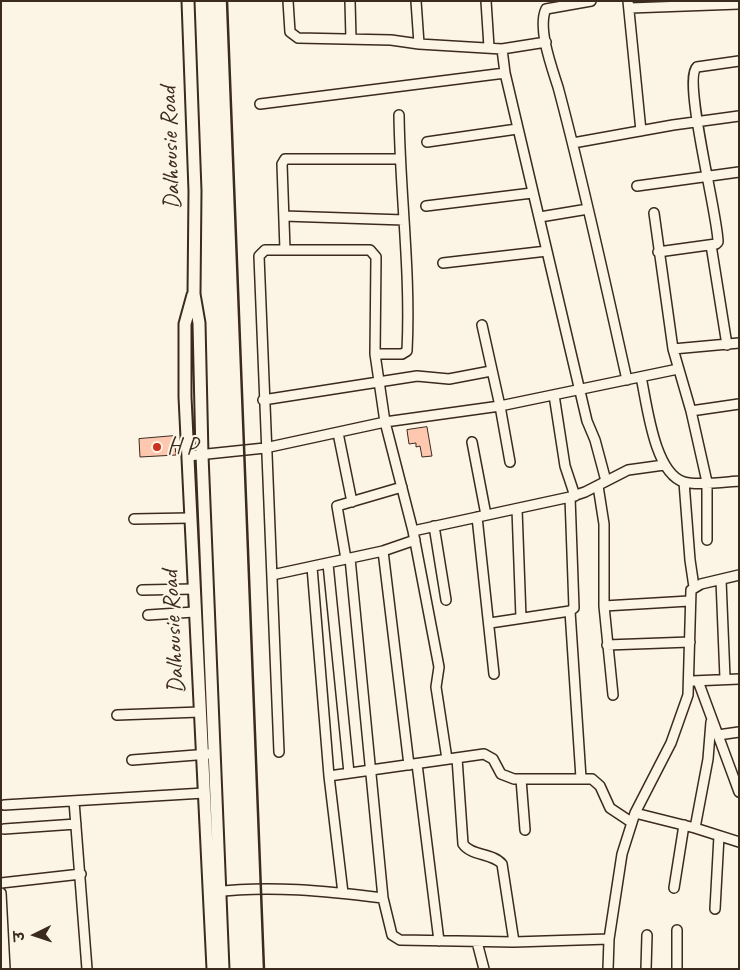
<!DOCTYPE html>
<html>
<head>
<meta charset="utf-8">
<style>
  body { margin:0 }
  #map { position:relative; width:740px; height:970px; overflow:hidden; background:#fcf5e5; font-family:Caveat,"Playpen Sans Deva",sans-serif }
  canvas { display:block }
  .frame { position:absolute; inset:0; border:2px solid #3b2a1e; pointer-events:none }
  .north { position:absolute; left:10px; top:910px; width:50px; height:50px; -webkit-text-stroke:4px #fcf5e5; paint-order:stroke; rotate:266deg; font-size:14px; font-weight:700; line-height:20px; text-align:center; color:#3b2a1e }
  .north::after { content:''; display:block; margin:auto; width:18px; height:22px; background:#3b2a1e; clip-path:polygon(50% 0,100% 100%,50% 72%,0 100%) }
</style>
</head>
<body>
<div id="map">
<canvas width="740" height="970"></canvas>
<div class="frame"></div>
<div class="north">उ</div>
</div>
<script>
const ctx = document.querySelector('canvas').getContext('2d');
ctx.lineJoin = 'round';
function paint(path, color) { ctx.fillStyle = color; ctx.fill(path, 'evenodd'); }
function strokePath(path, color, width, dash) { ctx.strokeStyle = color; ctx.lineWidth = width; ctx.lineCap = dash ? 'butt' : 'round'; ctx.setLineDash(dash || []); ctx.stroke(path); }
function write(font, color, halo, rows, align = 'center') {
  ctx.font = font + ' Caveat,sans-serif'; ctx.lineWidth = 4; ctx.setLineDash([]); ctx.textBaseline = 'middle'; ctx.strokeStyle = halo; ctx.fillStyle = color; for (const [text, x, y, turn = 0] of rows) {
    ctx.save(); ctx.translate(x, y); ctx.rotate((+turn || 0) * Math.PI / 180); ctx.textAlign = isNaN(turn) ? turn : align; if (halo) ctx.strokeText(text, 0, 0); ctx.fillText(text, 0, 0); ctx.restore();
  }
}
const building = new Path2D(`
  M427,427L432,456L422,457L420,446L416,447V443L409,444L407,430Z
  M174,436L176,455L140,457L139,439Z`);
const minor = new Path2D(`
  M288,1L290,32L298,38L391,40L419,44L502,49
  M350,1L351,39
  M416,1L419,44
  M486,1L489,47
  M591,1L546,9C537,28 552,68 558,87C584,184 605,282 627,380
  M628,1L641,131
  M630,8L739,4
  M546,42L502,49L505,73L587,421L595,440L606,481
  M260,104L505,73
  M427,142L517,129
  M573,143L673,125L739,116
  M637,186L739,172
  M426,206L532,193
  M654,213L673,349L691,411L707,482V540
  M284,216L404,220
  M540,217L588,209
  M711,245L727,345
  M285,250L282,164L285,159H399
  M658,252L716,244L718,242C718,215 682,79 697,67L739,61
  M443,263L547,251
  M482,325L500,406L510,462
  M673,349L739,343
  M375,354H402L407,351C411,273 400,194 399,115
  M641,377C647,404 654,473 684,482C697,486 725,482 739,481
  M554,395L565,466L575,496
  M263,400L417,376L449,379L491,371
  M691,411L739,404
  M338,433L352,502
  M472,442L486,515
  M188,456L265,448L385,422L500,406L678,369
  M684,482L690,560L694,587
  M598,486L604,524V606L613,695
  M517,509L521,618
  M477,517L494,674
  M134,519L190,518
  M434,526L446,600
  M413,531L570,497L585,492L628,470L664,465
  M383,551L409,765
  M350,558L383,898L392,935L400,940L514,942L609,939
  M346,559L337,506L402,487
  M328,564L349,773
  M312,567L329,776L343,893
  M272,575L383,551L415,540
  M721,580L725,678
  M142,590L194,589
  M604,606L689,601
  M570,611L581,778
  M148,615L194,612
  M490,623L570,611L574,608L570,497
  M607,645L690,642
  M692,681L739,679
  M698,681L739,792
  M117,715L200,712
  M718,735L739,732
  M279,752L259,256L265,250H370L376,257L375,354L385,422L413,531L439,667L436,687L447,759
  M457,758L463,844C471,856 493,853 502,864L514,942
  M132,760L209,754
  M417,764L439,941
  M329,776L484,754L493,759L501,774L514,779H592L600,786L610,808L631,822
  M521,779L525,830
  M74,801L87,969
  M4,805L204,793
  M635,813L695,828L739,842
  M695,828L708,759L711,722
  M4,829L76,824
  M1,883L81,874
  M674,888L684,825
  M214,892C269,885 327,891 383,898
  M1,893L5,969
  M715,909L719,836
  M677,930V969
  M477,942L484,969
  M608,969L609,939L622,854L635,813L671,743L688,695L691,590L701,584L739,575
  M646,969L647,935`);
const tertiary = new Path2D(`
  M188,1L195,191L194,294L199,323L202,455L223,969
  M193,295L185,324V397L213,969`);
const rail = new Path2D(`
  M227,1L264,969`);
const markers = [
  [157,447,5,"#c8321e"]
];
const streetNames = [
  ["Dalhousie Road",171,148,-92],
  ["Dalhousie Road",174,632,-93]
];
const poiNames = [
  ["H P",167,447]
];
paint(building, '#fdc7b0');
strokePath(building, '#3b2a1e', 1);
strokePath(minor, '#3b2a1e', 12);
strokePath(tertiary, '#3b2a1e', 15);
strokePath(minor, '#fcf5e5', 9);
strokePath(tertiary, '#fcf5e5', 11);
strokePath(rail, '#3b2a1e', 2.5);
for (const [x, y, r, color] of markers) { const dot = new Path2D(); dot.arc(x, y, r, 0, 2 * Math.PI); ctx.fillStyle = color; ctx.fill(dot); strokePath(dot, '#fcf5e5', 2); }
write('24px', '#3b2a1e', '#fcf5e5', streetNames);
write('24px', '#3b2a1e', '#fcf5e5', poiNames, 'left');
</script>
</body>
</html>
